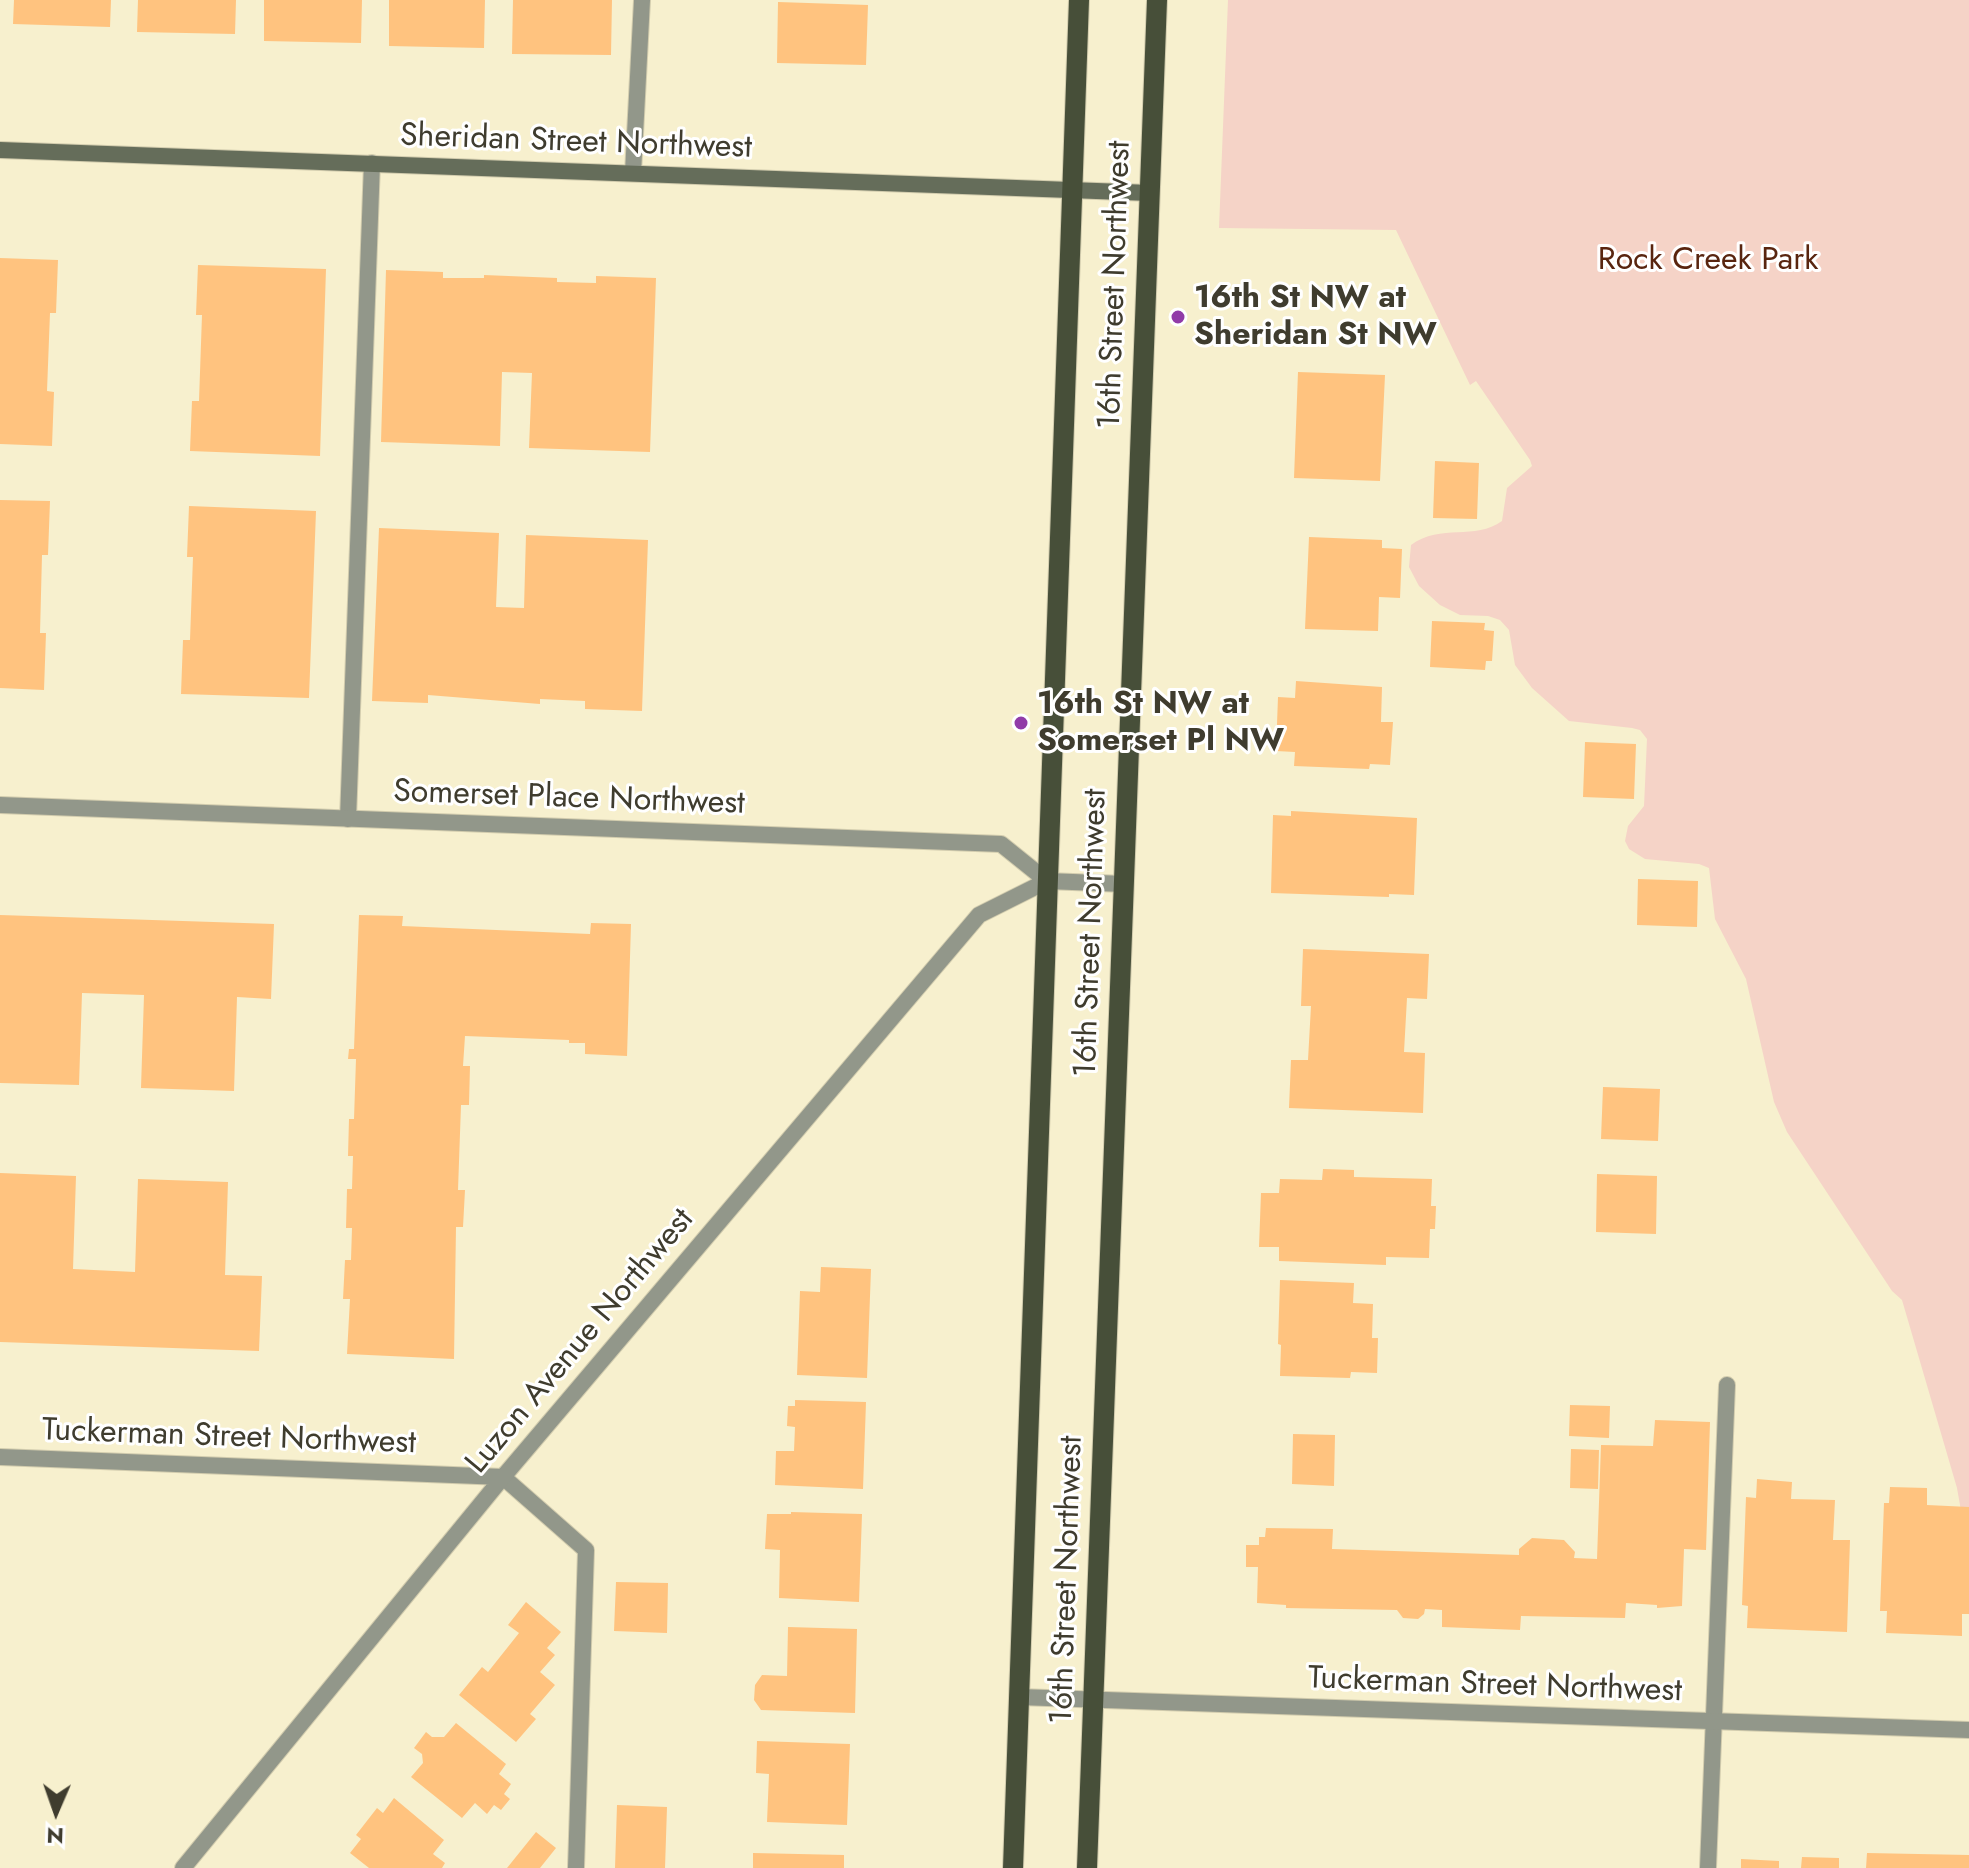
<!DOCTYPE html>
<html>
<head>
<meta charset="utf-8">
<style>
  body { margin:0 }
  #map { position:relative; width:1969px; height:1868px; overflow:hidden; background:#f7f0ce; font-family:Jost,sans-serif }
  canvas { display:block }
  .north { position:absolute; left:16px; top:1772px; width:80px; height:80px; -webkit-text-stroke:6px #fff; paint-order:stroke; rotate:182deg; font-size:22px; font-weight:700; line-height:32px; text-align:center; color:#3f3c2e }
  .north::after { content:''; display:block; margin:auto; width:28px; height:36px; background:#3f3c2e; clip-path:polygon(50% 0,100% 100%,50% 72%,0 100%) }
</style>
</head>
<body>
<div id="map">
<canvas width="1969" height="1868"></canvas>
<div class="north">N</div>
</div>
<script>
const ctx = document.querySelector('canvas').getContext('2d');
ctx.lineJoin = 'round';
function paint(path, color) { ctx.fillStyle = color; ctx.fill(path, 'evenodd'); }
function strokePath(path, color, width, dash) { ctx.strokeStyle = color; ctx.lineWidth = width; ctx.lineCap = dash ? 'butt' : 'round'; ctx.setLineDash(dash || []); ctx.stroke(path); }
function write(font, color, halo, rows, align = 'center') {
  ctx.font = font + ' Jost,sans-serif'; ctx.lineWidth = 6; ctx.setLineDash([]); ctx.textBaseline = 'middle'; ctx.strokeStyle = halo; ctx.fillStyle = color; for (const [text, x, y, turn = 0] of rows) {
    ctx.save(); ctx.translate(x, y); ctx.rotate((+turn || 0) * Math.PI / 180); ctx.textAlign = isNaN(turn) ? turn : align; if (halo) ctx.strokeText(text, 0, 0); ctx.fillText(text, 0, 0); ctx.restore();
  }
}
const green = new Path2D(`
  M1228,0H1969V1556L1957,1488L1902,1300L1892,1291L1787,1132L1774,1102L1746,979L1715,919L1709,868L1699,864L1645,859L1629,849L1625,841L1628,826L1644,806L1647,739L1640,730L1632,728L1569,721L1532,688L1515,665L1509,630L1500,620L1488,616L1460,615L1440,605L1419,586L1409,567L1411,545C1441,523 1475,541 1502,521L1507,488L1532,466L1530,460L1476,381L1470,385L1396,230L1219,228Z`);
const building = new Path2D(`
  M14,0H111L110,27L13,24Z
  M138,0H236L235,34L137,32Z
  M264,0H362L361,43L264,41Z
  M389,0H485L484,48L389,46Z
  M513,0H612L611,55L512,54Z
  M778,2L868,5L866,65L777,63Z
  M0,258L58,260L56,313H50L47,391L54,392L52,446L0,444Z
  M198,265L326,269L320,456L190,451L192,401H199L202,315H196Z
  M386,270L443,272V278H484V275L557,278V282L596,283V276L656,278L650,452L529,448L532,373L502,372L500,446L381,442Z
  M1298,372L1385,375L1380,481L1294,478Z
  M1435,461L1479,463L1477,519L1433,518Z
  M0,500L50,501L48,555H42L40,633H46L44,690L0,688Z
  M189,506L316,511L309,698L181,694L183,640H190L193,557H187Z
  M379,528L499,533L496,607L524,608L526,535L648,540L642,711L585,709V701L540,699V704L428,695V703L372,701Z
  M1309,537L1382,540V548L1402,549L1400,598L1379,597L1378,631L1305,629Z
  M1432,621L1485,623L1484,630L1494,631L1492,661H1486L1485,670L1430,667Z
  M1296,681L1382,687L1381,722H1393L1390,765L1370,764L1369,769L1294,766L1295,752L1276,751L1278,697L1295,698Z
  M1585,742L1636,744L1634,799L1583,797Z
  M1291,811L1417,818L1414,895L1389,894V897L1271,893L1273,815L1291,816Z
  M1638,879L1698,881L1697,927L1637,925Z
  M0,915L274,924L271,999L237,997L234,1091L141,1088L144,995L82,993L79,1085L0,1083Z
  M359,915L403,916L402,926L590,934L591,923L631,924L627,1056L585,1054V1043H569V1040L465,1036L463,1066H470L469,1105H461L458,1190H465L463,1227H456L454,1359L347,1354L350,1299H343L345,1260H351L352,1228H346L347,1189H352L353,1156H348L349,1119H354L356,1059H348L349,1049H354Z
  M1303,949L1429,954L1427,999L1407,998L1404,1052L1425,1053L1423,1113L1289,1108L1291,1060H1308L1311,1006H1301Z
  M1603,1087L1660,1089L1658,1141L1601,1139Z
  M1323,1169L1354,1170V1177L1432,1179L1431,1206H1436L1435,1229H1430L1429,1258L1386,1257V1265L1279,1261V1247H1259L1261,1193H1279L1280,1179L1322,1180Z
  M0,1173L76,1176L73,1269L135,1272L138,1179L228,1182L225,1275L262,1276L259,1351L0,1342Z
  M1597,1174L1657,1176L1656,1234L1596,1232Z
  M821,1267L871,1269L867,1378L797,1375L800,1291L820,1292Z
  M1280,1280L1354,1283L1353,1303L1373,1304L1372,1338H1378L1377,1373L1351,1372L1350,1378L1280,1376L1281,1345L1278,1344Z
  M795,1400L866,1402L863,1489L775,1485L776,1451H794L795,1427L787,1426L788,1406H795Z
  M1570,1405L1610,1406L1609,1438L1569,1436Z
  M1655,1420L1710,1422L1706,1550L1684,1549L1682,1606L1657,1608V1605L1626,1603L1625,1618L1521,1616L1520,1630L1442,1627V1610L1425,1609L1424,1614L1418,1619L1403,1618L1397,1610L1286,1608V1605L1257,1603L1258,1567H1246V1545H1259V1537H1265L1266,1528L1333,1529L1332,1549L1519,1555V1549L1532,1538L1564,1540L1575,1552L1574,1558L1597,1559L1601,1445L1653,1446Z
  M1293,1434L1335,1435L1334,1486L1292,1484Z
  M1571,1449L1599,1450L1598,1489L1570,1488Z
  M1757,1479L1792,1482L1791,1499L1835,1500L1833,1540H1850L1847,1632L1747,1628L1748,1606L1742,1605L1746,1497L1756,1498Z
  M1890,1487L1927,1488V1505L1969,1507V1614H1962V1636L1886,1633L1887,1611H1880L1884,1503H1889Z
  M791,1512L862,1514L859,1602L779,1598L780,1550L765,1549L767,1514H791Z
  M616,1582L668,1583L667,1633L614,1631Z
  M526,1602L561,1632L547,1648L555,1655L540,1672L555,1685L530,1714L536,1719L516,1742L459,1695L482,1667L488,1672L519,1633L508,1625Z
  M788,1627L857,1629L855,1713L761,1710L754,1700L755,1685L762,1675L787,1676Z
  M456,1723L506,1764L499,1774L511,1784L504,1794L510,1799L501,1810L494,1805L487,1814L475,1803L462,1818L411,1777L423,1763L422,1754L414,1748L426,1732L432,1737H444Z
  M757,1741L850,1744L847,1825L767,1822L769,1774L756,1773Z
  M394,1798L444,1840L433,1854L445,1863L442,1868H369L350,1853L361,1839L356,1835L377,1808L383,1813Z
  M617,1805L667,1807L665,1868H615Z
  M536,1832L556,1848L540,1868H507Z
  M753,1853L844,1855V1868H753Z
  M1867,1853L1969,1855V1868H1866Z
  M1802,1857L1839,1858V1868H1801Z
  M1741,1859L1779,1861V1868H1741Z`);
const lane = new Path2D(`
  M633,173L642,0
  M348,819L372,163
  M503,1477L586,1550L576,1868
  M1708,1868L1727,1385`);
const street = new Path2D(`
  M0,805L1001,844L1047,881L1124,884
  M0,1457L503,1477
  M1019,1697L1969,1730
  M183,1868L503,1477L979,915L1047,881`);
const secondary = new Path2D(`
  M0,150L1150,193`);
const primary = new Path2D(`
  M1013,1868L1079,0
  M1087,1868L1157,0`);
const markers = [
  [1178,317,8,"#913ba8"],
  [1021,723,8,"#913ba8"]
];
const streetNames = [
  ["Sheridan Street Northwest",576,143,2],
  ["16th Street Northwest",1116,285,-88],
  ["Somerset Place Northwest",569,799,2],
  ["16th Street Northwest",1092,933,-88],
  ["Luzon Avenue Northwest",581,1342,-50],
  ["Tuckerman Street Northwest",229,1438,2],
  ["16th Street Northwest",1068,1580,-88],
  ["Tuckerman Street Northwest",1495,1686,2]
];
const parkNames = [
  ["Rock Creek Park",1708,261]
];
const poiNames = [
  ["16th St NW at",1194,299],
  ["Sheridan St NW",1194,336],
  ["16th St NW at",1037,705],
  ["Somerset Pl NW",1037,742]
];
paint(green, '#f5d3c7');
paint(building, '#ffc37f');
strokePath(lane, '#d2ccae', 18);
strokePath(street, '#d2ccae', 18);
strokePath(secondary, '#d2ccae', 18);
strokePath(primary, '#d2ccae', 22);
strokePath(lane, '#92978a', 16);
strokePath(street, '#92978a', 16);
strokePath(secondary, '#656d5a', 16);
strokePath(primary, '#474f39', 20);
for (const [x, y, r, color] of markers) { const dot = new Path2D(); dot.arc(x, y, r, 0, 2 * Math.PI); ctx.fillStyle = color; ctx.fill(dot); strokePath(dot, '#fff', 3); }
write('32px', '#3f3c2e', '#fff', streetNames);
write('32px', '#59250f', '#fff', parkNames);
write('bold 32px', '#3f3c2e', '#fff', poiNames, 'left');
</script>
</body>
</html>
